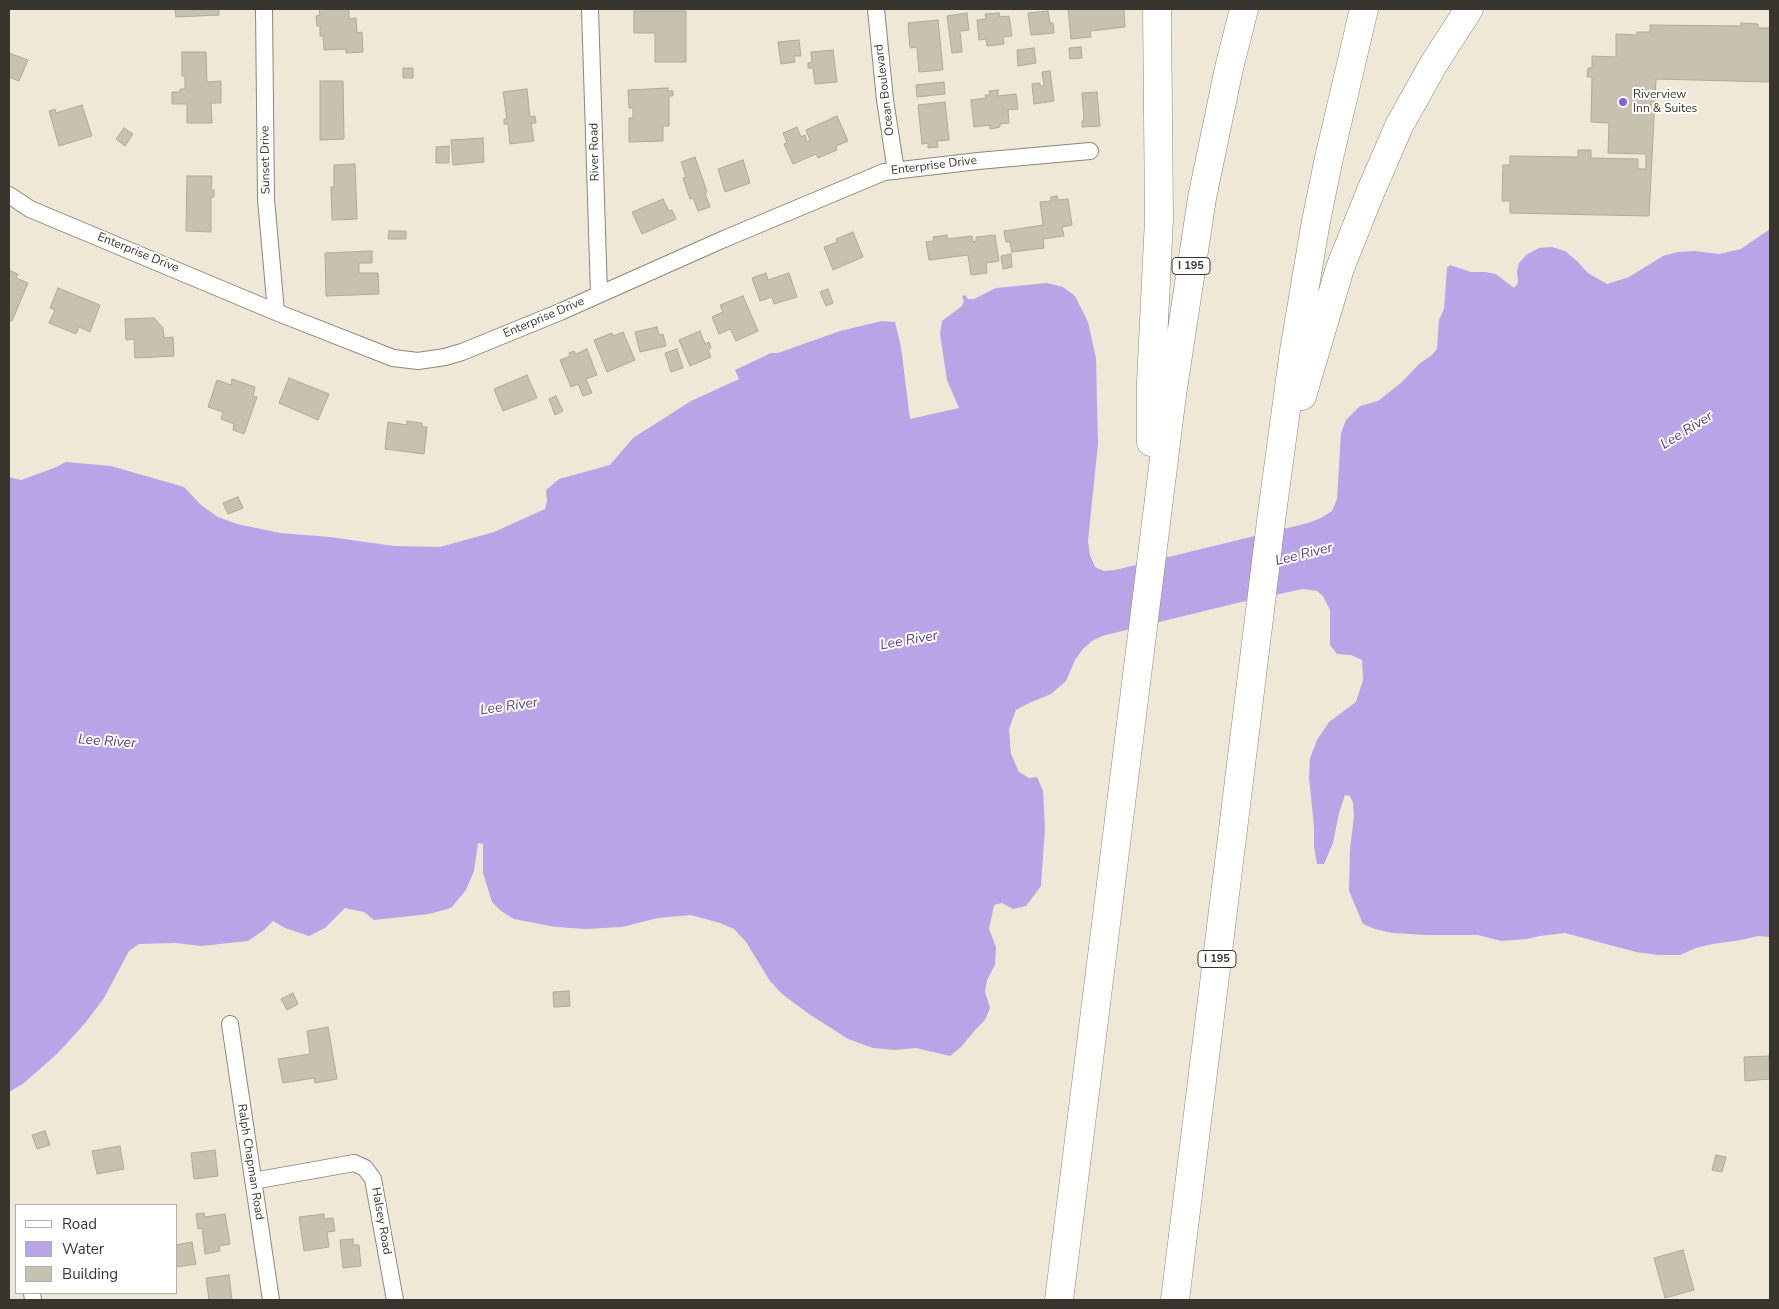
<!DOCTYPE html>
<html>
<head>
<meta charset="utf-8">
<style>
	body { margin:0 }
	#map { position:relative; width:1779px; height:1309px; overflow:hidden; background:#efe8d7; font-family:"Nunito Sans",sans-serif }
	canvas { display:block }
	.frame { position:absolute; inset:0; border:10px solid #38352e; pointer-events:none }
	.legend { position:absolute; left:15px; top:1204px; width:162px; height:90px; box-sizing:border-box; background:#fff; border:1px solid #afaeab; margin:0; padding:6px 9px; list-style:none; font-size:15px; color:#38352e }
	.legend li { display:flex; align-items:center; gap:10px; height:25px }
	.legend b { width:25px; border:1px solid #afaeab }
</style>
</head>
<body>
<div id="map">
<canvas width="1779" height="1309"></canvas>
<div class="frame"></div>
<ul class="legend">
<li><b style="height:6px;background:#fff"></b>Road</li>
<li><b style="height:14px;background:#b8a4e6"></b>Water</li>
<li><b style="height:14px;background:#c7c1b0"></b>Building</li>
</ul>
</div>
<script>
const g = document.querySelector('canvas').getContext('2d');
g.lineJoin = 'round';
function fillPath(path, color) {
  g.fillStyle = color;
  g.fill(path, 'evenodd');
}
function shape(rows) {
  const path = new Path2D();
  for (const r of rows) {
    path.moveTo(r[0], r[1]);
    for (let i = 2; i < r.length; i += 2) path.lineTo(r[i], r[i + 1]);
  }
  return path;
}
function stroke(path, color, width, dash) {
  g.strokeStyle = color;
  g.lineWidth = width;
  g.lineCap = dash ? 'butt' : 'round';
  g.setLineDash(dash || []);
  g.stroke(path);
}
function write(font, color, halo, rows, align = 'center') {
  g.font = font + ' "Nunito Sans",sans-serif';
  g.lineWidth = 4;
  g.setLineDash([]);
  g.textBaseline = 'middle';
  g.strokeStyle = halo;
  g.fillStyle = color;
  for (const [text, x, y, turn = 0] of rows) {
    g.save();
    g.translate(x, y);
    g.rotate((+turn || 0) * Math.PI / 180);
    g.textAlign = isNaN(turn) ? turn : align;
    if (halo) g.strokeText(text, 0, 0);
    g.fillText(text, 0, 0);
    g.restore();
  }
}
fillPath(shape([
	[1770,229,1770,937,1758,936,1741,940,1713,944,1696,948,1680,955,1658,955,1636,952,1565,933,1540,936,1527,939,1501,941,1478,935,1427,935,1392,933,1375,929,1363,924,1349,891,1350,849,1354,816,1353,803,1350,796,1345,795,1339,813,1333,843,1324,864,1317,864,1314,847,1314,827,1309,778,1310,758,1317,740,1329,722,1356,702,1363,680,1362,660,1351,655,1337,654,1330,645,1330,610,1323,596,1317,591,1303,589,1237,603,1102,636,1092,641,1083,649,1075,660,1066,681,1051,694,1029,703,1016,710,1009,729,1011,754,1019,772,1029,778,1037,777,1043,791,1045,828,1041,886,1026,906,1013,909,1002,903,994,905,989,929,996,947,995,965,987,980,985,992,990,1008,985,1020,975,1030,961,1047,950,1056,916,1048,895,1050,873,1048,848,1039,809,1014,782,994,770,981,746,942,734,929,720,923,691,915,658,918,622,927,586,929,556,927,514,919,501,911,492,902,483,873,483,844,478,843,474,871,466,890,451,908,429,914,374,920,364,912,345,908,325,928,309,936,285,928,273,921,264,930,248,941,201,946,176,943,139,944,129,951,104,998,86,1022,58,1053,24,1083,9,1092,9,477,21,480,54,468,66,462,111,466,184,487,201,505,218,517,237,524,280,533,330,537,394,546,440,547,494,532,545,509,547,501,546,490,559,479,610,465,633,438,691,401,739,379,735,370,771,353,778,353,840,331,882,321,895,322,901,347,910,419,959,408,947,380,940,334,942,321,962,306,964,301,962,297,965,295,968,299,974,299,996,288,1047,283,1063,287,1075,296,1088,322,1096,358,1098,444,1088,541,1090,555,1095,567,1104,571,1115,570,1308,523,1321,518,1332,511,1337,499,1341,433,1346,420,1360,406,1378,401,1402,382,1419,364,1432,355,1437,349,1439,320,1444,309,1447,268,1450,265,1471,272,1485,272,1496,274,1514,288,1518,283,1517,271,1519,263,1526,255,1539,248,1552,247,1565,251,1577,261,1588,273,1607,284,1629,277,1663,256,1678,252,1695,251,1719,254,1741,249]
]), '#b8a4e6');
const building = shape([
	[175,9,219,9,219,15,176,17,175,9],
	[319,9,349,9,349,19,356,18,357,33,362,32,363,52,346,53,346,49,324,50,323,36,320,36,320,26,317,26,316,16,320,15,319,9],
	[1068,9,1124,9,1125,27,1090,31,1091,37,1071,39,1068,9],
	[634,11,686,11,686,62,655,62,655,33,634,33,634,11],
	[1048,11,1050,23,1053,23,1054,33,1031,35,1028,13,1048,11],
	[967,13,969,30,960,31,962,52,952,53,947,16,967,13],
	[999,13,1000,17,1009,16,1012,36,1003,37,1004,44,987,46,986,39,979,40,977,20,986,19,985,14,999,13],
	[938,20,943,70,919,72,917,47,910,48,908,23,938,20],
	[1741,23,1758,24,1758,28,1770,28,1770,82,1656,79,1649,216,1510,213,1510,201,1502,201,1503,165,1510,165,1510,156,1578,157,1578,150,1591,150,1591,158,1638,159,1638,169,1646,169,1646,154,1608,153,1609,123,1591,122,1592,77,1587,77,1588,68,1592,68,1592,56,1616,57,1616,34,1637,35,1637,32,1650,32,1650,25,1741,26,1741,23],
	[799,40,801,56,794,56,795,62,781,64,778,42,799,40],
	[1081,47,1082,58,1070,59,1069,48,1081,47],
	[1034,48,1036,63,1018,66,1017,50,1034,48],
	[833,50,837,82,815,84,813,68,808,68,808,63,812,62,811,52,833,50],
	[182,52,206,52,207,82,221,81,221,103,211,103,212,123,187,123,187,104,172,104,172,92,180,92,180,89,185,89,185,76,182,76,182,52],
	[9,53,28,60,19,81,9,77,9,53],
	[403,68,413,68,413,78,403,78,403,68],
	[1050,71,1054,101,1034,104,1032,84,1040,83,1040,86,1044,86,1042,72,1050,71],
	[320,81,343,81,344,139,320,140,320,81],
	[944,82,945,94,917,97,916,85,944,82],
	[668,88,668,91,673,91,673,96,669,96,669,126,663,126,663,141,629,142,629,118,633,118,633,108,629,108,628,90,668,88],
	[527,89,530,117,535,116,536,123,531,123,534,141,510,144,508,124,504,124,504,119,507,119,503,92,527,89],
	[998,90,998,96,1016,94,1018,109,1008,110,1009,123,1000,124,1000,127,990,129,990,125,974,127,971,100,986,98,985,95,990,95,989,91,998,90],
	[1097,92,1100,126,1082,127,1082,121,1084,121,1082,93,1097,92],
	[945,102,949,140,937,141,938,147,928,148,928,143,922,144,918,105,945,102],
	[82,105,92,136,59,146,49,111,55,109,56,113,82,105],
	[837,116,848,141,836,146,837,150,818,158,816,154,793,164,784,144,787,143,783,133,797,127,801,137,805,135,807,142,810,140,806,130,837,116],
	[124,128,133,134,125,146,116,139,124,128],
	[483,138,484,162,453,165,451,140,483,138],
	[449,146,449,163,436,163,436,147,449,146],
	[695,157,707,192,705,193,710,207,698,211,693,198,690,199,683,178,686,177,681,162,695,157],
	[743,160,750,183,725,192,718,169,743,160],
	[355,164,357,219,332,220,331,187,334,187,334,165,355,164],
	[187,176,212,176,211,190,214,190,214,197,211,197,211,232,186,231,187,176],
	[1057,196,1058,200,1068,199,1072,225,1062,227,1064,236,1043,239,1044,248,1012,252,1010,242,1006,242,1004,231,1043,225,1040,202,1051,201,1051,197,1057,196],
	[663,199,669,211,672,210,676,219,642,234,632,212,663,199],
	[389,231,406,231,406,239,388,239,389,231],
	[853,232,863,257,833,270,824,247,837,242,836,239,853,232],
	[947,235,947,239,972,236,973,242,976,241,976,237,995,235,999,261,986,263,987,273,971,275,968,255,929,260,926,242,934,241,933,237,947,235],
	[372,251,372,263,359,263,359,273,378,273,379,294,326,296,325,253,372,251],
	[1011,254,1012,267,1003,269,1001,256,1011,254],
	[9,270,18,274,16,278,28,283,12,321,9,320,9,270],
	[766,273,768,280,789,273,797,297,774,304,772,297,760,301,752,278,766,273],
	[58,288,100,305,90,332,79,327,76,334,49,323,55,310,50,308,58,288],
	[828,289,833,303,826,306,820,292,828,289],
	[743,296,758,331,736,341,730,329,719,334,712,317,723,312,720,305,743,296],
	[154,318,163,328,164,338,173,337,174,356,135,358,134,339,126,340,125,319,154,318],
	[657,327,659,335,663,334,666,346,640,352,635,332,657,327],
	[700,331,705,344,709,342,711,348,708,350,711,357,690,366,679,340,700,331],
	[623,332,635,360,607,372,594,340,612,333,613,336,623,332],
	[587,349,597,375,586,379,592,393,583,396,578,384,571,387,560,360,570,356,569,353,574,351,576,354,587,349],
	[677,349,683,368,671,372,665,353,677,349],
	[527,375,537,398,503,411,494,389,527,375],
	[289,378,329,394,318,420,279,403,289,378],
	[232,379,255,387,253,396,257,397,244,434,233,430,234,424,221,419,223,412,208,407,217,380,231,385,232,379],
	[556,396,563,411,555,415,549,399,556,396],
	[407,421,422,423,422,427,427,427,424,454,385,449,388,422,407,425,407,421],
	[238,497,243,508,228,514,223,503,238,497],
	[569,991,570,1006,554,1007,553,992,569,991],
	[293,993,298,1004,287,1010,281,999,293,993],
	[328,1027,337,1079,315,1083,314,1078,283,1083,278,1059,310,1054,307,1031,328,1027],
	[1769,1056,1770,1079,1745,1081,1744,1057,1769,1056],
	[45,1131,50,1145,37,1149,32,1135,45,1131],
	[120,1146,124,1169,97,1174,92,1151,120,1146],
	[215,1150,218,1176,194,1179,191,1153,215,1150],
	[1716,1155,1726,1157,1722,1172,1712,1170,1716,1155],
	[204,1213,205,1217,225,1214,230,1244,219,1246,220,1251,205,1254,202,1228,198,1229,196,1214,204,1213],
	[324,1214,324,1219,333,1218,335,1231,327,1232,329,1247,304,1251,299,1217,324,1214],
	[353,1239,353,1245,359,1245,361,1266,343,1268,340,1240,353,1239],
	[192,1242,196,1264,176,1267,176,1245,192,1242],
	[1683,1250,1694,1290,1665,1298,1654,1258,1683,1250],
	[229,1275,232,1300,209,1300,206,1278,229,1275]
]);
fillPath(building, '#c7c1b0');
stroke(building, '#afa998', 1);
const street = shape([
	[264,9,266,199,276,312],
	[590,9,599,294],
	[876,9,885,100,896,171],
	[9,195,30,209,276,312,393,358,418,361,445,357,462,352,560,312,724,239,884,172,978,161,1090,151],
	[230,1024,271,1300],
	[253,1181,354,1163,365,1168,373,1179,395,1300],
	[32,1293,33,1300]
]);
const highway = shape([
	[1302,396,1340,268,1370,193,1399,126,1433,65,1469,9],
	[1151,442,1151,382,1159,219,1157,9],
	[1059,1300,1172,395,1202,198,1229,68,1244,9],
	[1175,1300,1272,513,1294,351,1316,221,1329,158,1364,9]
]);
stroke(street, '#8c8676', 18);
stroke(highway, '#8c8676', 29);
stroke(street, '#fff', 16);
stroke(highway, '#fff', 28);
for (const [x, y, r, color] of [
	[1623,102,5,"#8b5ed8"]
]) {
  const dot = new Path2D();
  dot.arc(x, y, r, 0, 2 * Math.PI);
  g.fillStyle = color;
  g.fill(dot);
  stroke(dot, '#fff', 2);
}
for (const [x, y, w] of [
	[1191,266,38],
	[1217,959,38]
]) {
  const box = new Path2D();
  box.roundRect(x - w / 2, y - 8.5, w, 17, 4);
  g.fillStyle = '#fff';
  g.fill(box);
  stroke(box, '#38352e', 1);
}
write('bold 11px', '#38352e', null, [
	["I 195",1191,266],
	["I 195",1217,959]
]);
write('12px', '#38352e', '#fff', [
	["Ocean Boulevard",885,90,-97],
	["River Road",595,152,-91],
	["Sunset Drive",266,160,-91],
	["Enterprise Drive",934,166,-7],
	["Enterprise Drive",138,253,22],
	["Enterprise Drive",544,318,-23],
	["Ralph Chapman Road",250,1162,81],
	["Halsey Road",381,1221,80]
]);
write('12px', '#38352e', '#fff', [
	["Riverview",1633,95],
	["Inn & Suites",1633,109]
], 'left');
write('italic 14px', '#5c408d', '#fff', [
	["Lee River",1687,431,-32],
	["Lee River",1304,555,-14],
	["Lee River",909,641,-10],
	["Lee River",509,707,-8],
	["Lee River",107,742,4]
]);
</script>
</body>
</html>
